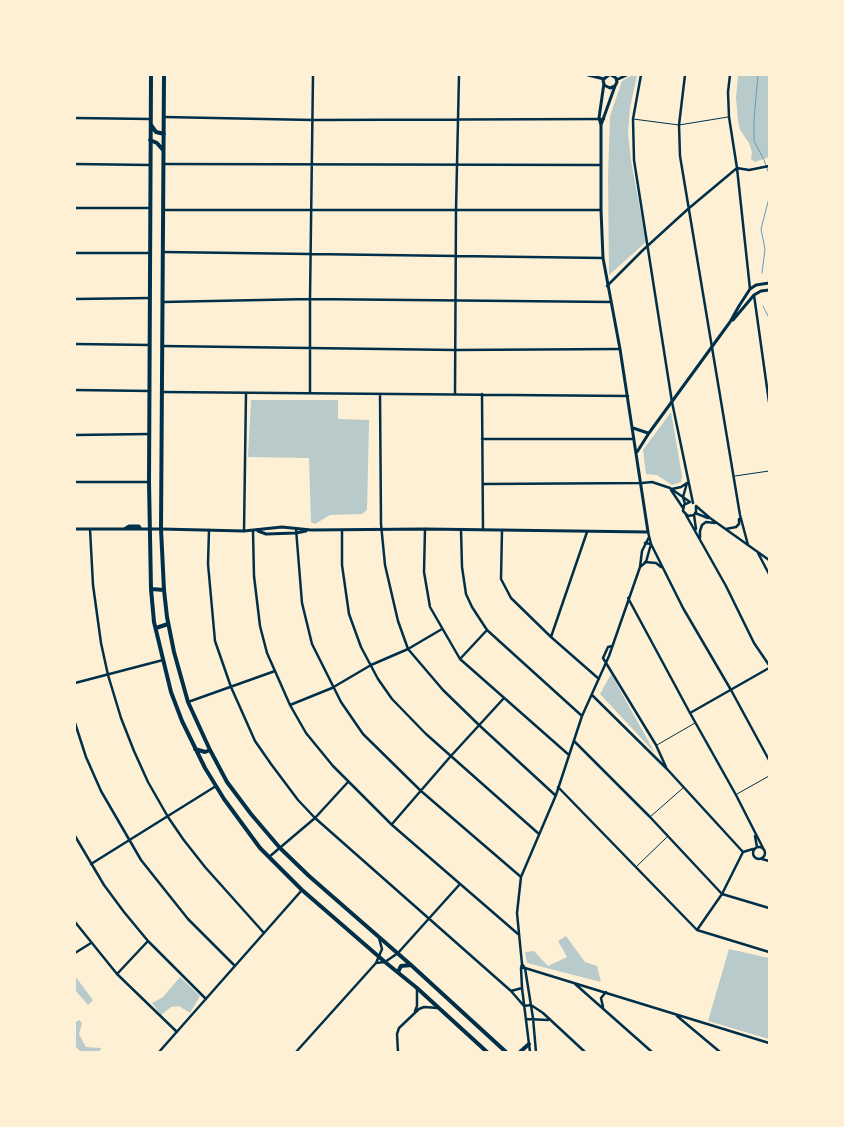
<!DOCTYPE html>
<html>
<head>
<meta charset="utf-8">
<style>
	body { margin:0 }
	#map { position:relative; width:844px; height:1127px; overflow:hidden; background:#fdf0d5; font-family:"DM Sans",sans-serif }
	canvas { display:block }
	.frame { position:absolute; inset:0; border:76px solid #fdf0d5; pointer-events:none }
</style>
</head>
<body>
<div id="map">
<canvas width="844" height="1127"></canvas>
<div class="frame"></div>
</div>
<script>
const g = document.querySelector('canvas').getContext('2d');
g.lineJoin = 'round';
function fillPath(path, color) {
  g.fillStyle = color;
  g.fill(path, 'evenodd');
}
function shape(rows) {
  const path = new Path2D();
  for (const r of rows) {
    if (r.length === 3) {
      path.moveTo(r[0] + r[2], r[1]);
      path.arc(r[0], r[1], r[2], 0, 2 * Math.PI);
      continue;
    }
    path.moveTo(r[0], r[1]);
    for (let i = 2; i < r.length; i += 2) path.lineTo(r[i], r[i + 1]);
  }
  return path;
}
function stroke(path, color, width, dash) {
  g.strokeStyle = color;
  g.lineWidth = width;
  g.lineCap = dash ? 'butt' : 'round';
  g.setLineDash(dash || []);
  g.stroke(path);
}
fillPath(shape([
	[632,75,637,75,630,108,628,133,631,160,646,242,609,275,608,176,610,116,622,81],
	[738,75,769,75,769,157,755,162,751,159,752,152,749,143,740,130,738,121,736,98],
	[251,400,338,400,338,419,369,420,367,510,362,514,330,515,315,524,311,522,309,458,248,457],
	[671,412,682,476,681,482,672,485,657,475,646,474,643,450],
	[611,674,655,753,600,694],
	[566,936,585,962,597,966,601,982,527,963,525,952,534,951,548,966,567,957,558,941],
	[729,949,769,958,769,1039,708,1021],
	[75,976,93,1000,88,1005,75,990],
	[180,977,200,996,190,1013,179,1006,171,1007,161,1015,152,1003,163,997],
	[79,1020,82,1023,79,1034,86,1047,101,1048,99,1052,81,1052,75,1046,75,1023]
]), '#b9caca');
stroke(shape([
	[758,75,754,120,754,141,764,160,769,174],
	[762,273,765,249,761,229,769,198],
	[763,306,769,318]
]), '#669bbc', 1);
stroke(shape([
	[633,119,679,125,728,117],
	[735,476,769,471],
	[657,745,695,723],
	[737,794,769,776],
	[650,817,683,788],
	[636,867,667,837]
]), '#003049', 1);
stroke(shape([
	[641,75,633,119,634,160,672,402,693,503],
	[685,75,679,125,680,156,740,515,748,545],
	[730,75,728,92,729,117,737,168,750,289],
	[616,80,627,75],
	[164,117,313,120,604,119],
	[75,118,150,119],
	[75,164,150,165],
	[163,164,601,165],
	[737,168,749,170,769,166],
	[75,208,150,208],
	[163,210,601,210],
	[163,252,603,258],
	[75,253,150,253],
	[607,286,643,250,688,209,737,168],
	[754,295,769,402],
	[75,299,150,298],
	[163,302,310,299,611,302],
	[75,344,150,345],
	[162,346,455,350,620,349],
	[75,390,150,391],
	[162,392,628,396],
	[310,393,310,299,313,75],
	[380,394,381,524,385,565,398,621,408,649,443,690,480,726,555,795],
	[455,394,456,210,459,75],
	[482,394,483,530],
	[75,435,149,434],
	[482,439,633,439],
	[75,482,149,482],
	[483,484,642,483,652,482,670,488,690,502],
	[672,489,681,487,687,483],
	[671,490,683,508],
	[690,502,684,505,683,511,688,516,694,515],
	[685,504,683,497,687,483],
	[696,506,710,518,769,560],
	[695,513,708,518],
	[686,515,726,586,754,643,769,665],
	[90,529,93,585,101,643,108,675,121,718,134,751,148,782,168,817,183,839,205,867,264,933],
	[296,529,302,603,312,644,341,702,363,734,421,791,521,877],
	[425,529,424,572,430,607,460,659,569,755],
	[461,529,462,567,466,594,472,607,487,630,582,716],
	[696,529,694,515,696,512,696,506],
	[726,529,736,527,739,524,739,519],
	[209,530,208,564,215,641,231,687,255,741,271,764,298,800,315,818,511,991,522,988],
	[342,530,342,565,349,614,361,647,378,679,392,699,426,734,539,834],
	[502,530,501,579,511,598,551,637,599,679],
	[244,531,246,393],
	[253,531,254,576,260,626,267,653,275,671,290,705,306,733,333,766,392,825,518,934],
	[700,538,700,531,702,525,706,522,715,523],
	[645,543,651,544,683,608,731,690,769,760],
	[758,553,769,574],
	[645,562,656,563,661,567],
	[640,567,642,551,649,537],
	[628,598,690,713,736,795,763,848],
	[551,637,587,532],
	[612,646,608,647,603,658,656,745,666,767],
	[460,659,487,630],
	[75,683,163,660],
	[592,695,667,769,743,852],
	[188,702,275,671],
	[290,705,332,688,371,665,408,649,442,629],
	[690,713,769,668],
	[75,723,86,757,101,791,141,860,188,919,235,966],
	[574,741,650,817,722,894,769,908],
	[558,787,697,930,769,952],
	[392,824,450,757,504,698],
	[75,836,104,885,124,912,148,941,206,999],
	[755,836,757,847],
	[759,853,6],
	[743,852,753,849],
	[269,857,315,818,348,782],
	[762,859,769,861],
	[91,864,216,786],
	[75,922,117,974,177,1032],
	[697,930,722,894,743,852],
	[75,953,91,943],
	[376,963,385,962,398,953,460,884],
	[522,964,525,968,533,1018,536,1052],
	[521,968,525,968,769,1043],
	[117,974,148,941],
	[574,983,652,1052],
	[511,991,524,1006,531,1005,543,1013,585,1052],
	[603,1007,601,998,606,992],
	[415,1011,417,1006,417,988],
	[677,1016,720,1052],
	[526,1019,548,1020],
	[159,1052,302,890],
	[296,1052,376,963,382,949,379,938],
	[398,1052,397,1034,399,1028,419,1009,424,1007,438,1008],
	[530,1052,522,988,521,968,522,964,517,913,521,877,556,795,582,716,609,656,640,567,646,562,651,544,648,532]
]), '#003049', 2.5);
stroke(shape([
	[588,75,604,79],
	[609,75,605,78,603,81,604,85,610,88,615,86,617,82,616,78,611,75],
	[601,125,615,86],
	[733,320,754,295,761,291,769,290],
	[633,428,648,433],
	[637,452,649,433,730,322,739,306,750,289,756,285,769,283],
	[75,529,161,529,244,531,282,527,311,530,425,529,648,532,620,349,603,258,601,210,601,125,599,118,604,83],
	[124,529,129,526,139,526,141,529],
	[258,531,266,534,296,533,306,531]
]), '#003049', 3);
stroke(shape([
	[151,75,149,482,151,589,154,622,171,692,182,721,205,768,224,799,260,848,302,890,385,962,417,988,487,1052],
	[164,75,161,529,164,590,167,617,174,652,188,702,210,750,227,782,251,814,280,848,309,876,411,965,506,1052],
	[151,125,156,132,164,134],
	[150,140,157,143,163,150],
	[151,589,164,590],
	[156,628,168,624],
	[195,749,205,752,210,750],
	[398,972,401,966,411,965],
	[520,1052,529,1044]
]), '#003049', 4);
</script>
</body>
</html>
